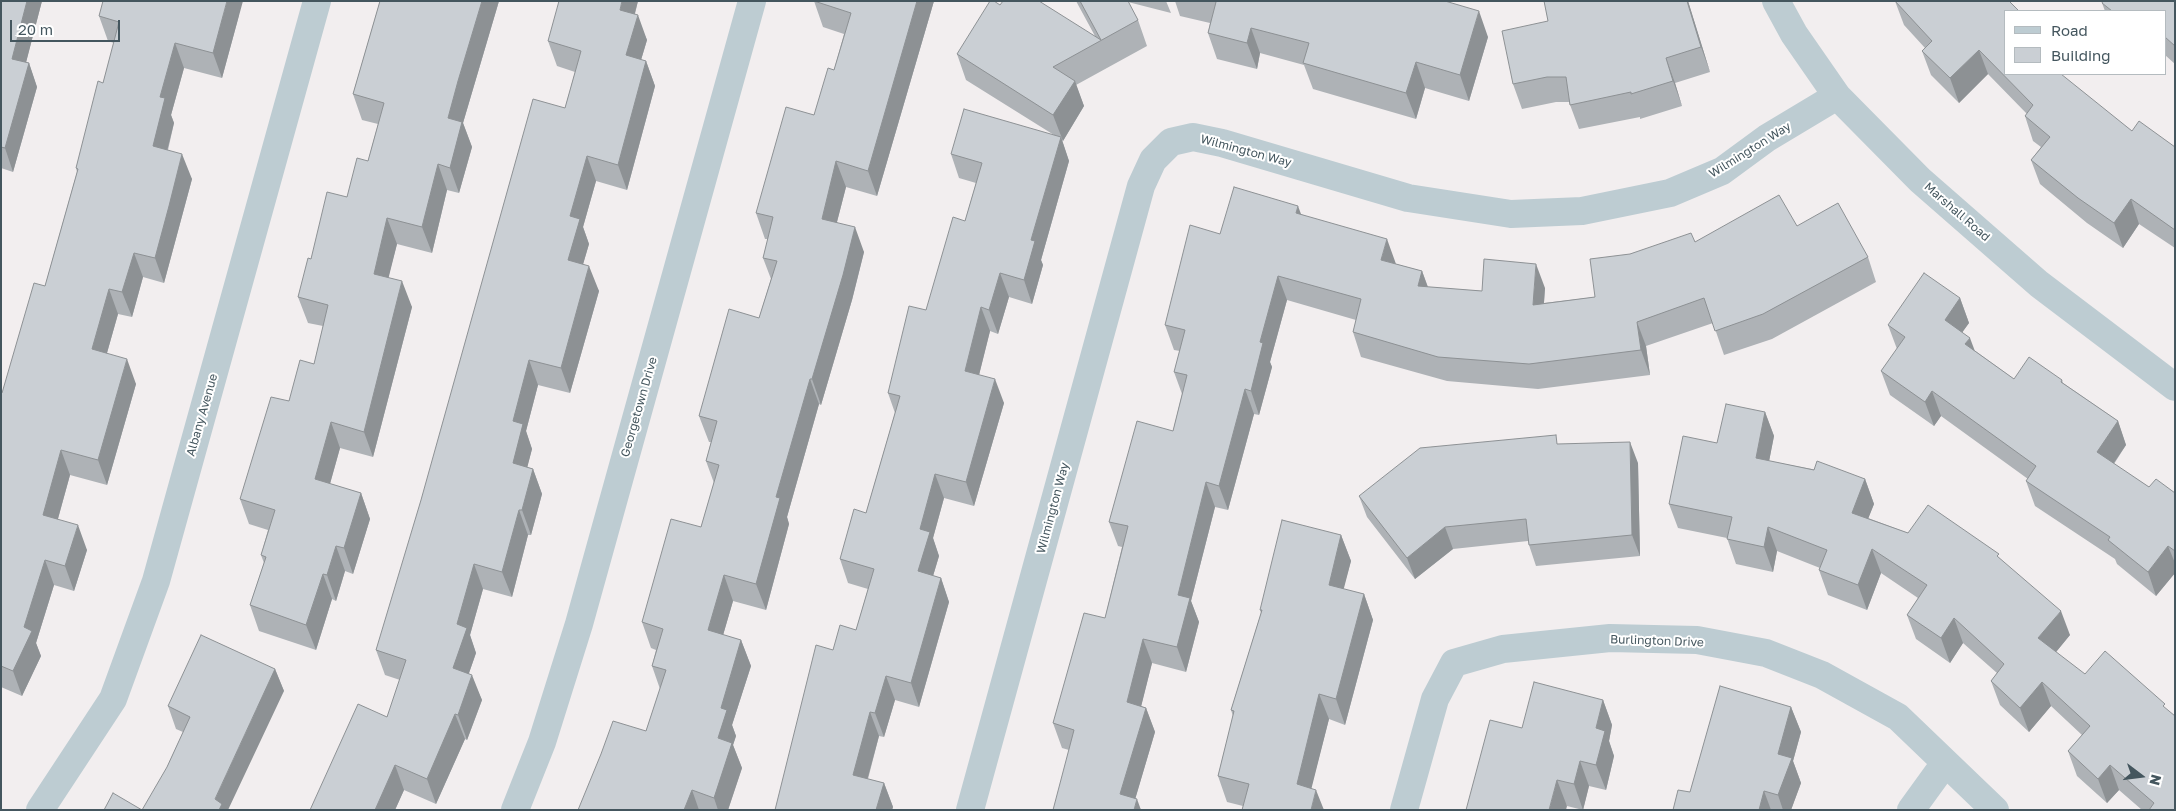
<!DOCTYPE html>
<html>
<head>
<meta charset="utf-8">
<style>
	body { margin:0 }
	#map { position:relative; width:2176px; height:811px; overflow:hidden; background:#f2eeef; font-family:"Golos Text",sans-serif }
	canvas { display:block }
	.frame { position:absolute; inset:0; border:2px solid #44565e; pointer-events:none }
	.legend { position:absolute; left:2004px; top:10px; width:162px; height:65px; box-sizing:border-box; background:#fff; border:1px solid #b4bbbf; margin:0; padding:6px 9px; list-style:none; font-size:15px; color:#44565e }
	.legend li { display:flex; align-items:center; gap:10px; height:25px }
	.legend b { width:25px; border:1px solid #b4bbbf }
	.north { position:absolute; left:2116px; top:751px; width:50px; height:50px; -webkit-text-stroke:4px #fff; paint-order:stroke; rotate:105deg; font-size:14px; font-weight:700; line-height:20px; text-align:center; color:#44565e }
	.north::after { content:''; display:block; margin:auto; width:18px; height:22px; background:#44565e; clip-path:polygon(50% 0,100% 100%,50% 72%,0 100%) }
	.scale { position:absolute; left:10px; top:20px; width:110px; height:22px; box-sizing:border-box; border:2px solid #44565e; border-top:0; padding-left:6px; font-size:15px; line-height:18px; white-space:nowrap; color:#44565e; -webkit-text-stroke:4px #fff; paint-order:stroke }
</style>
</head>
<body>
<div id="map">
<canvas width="2176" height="811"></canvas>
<div class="frame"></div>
<ul class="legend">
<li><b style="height:6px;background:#bdccd2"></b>Road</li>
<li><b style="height:14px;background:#cacfd4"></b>Building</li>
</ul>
<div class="north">N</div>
<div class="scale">20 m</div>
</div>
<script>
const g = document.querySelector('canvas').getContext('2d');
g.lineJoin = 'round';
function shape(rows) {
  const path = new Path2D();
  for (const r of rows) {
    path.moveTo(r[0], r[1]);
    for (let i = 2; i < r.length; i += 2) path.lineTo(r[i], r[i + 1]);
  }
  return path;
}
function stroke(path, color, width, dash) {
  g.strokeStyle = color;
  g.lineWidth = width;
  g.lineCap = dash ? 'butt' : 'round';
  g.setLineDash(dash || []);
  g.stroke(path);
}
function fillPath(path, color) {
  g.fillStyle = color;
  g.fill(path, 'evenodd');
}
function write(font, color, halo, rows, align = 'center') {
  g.font = font + ' "Golos Text",sans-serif';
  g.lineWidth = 4;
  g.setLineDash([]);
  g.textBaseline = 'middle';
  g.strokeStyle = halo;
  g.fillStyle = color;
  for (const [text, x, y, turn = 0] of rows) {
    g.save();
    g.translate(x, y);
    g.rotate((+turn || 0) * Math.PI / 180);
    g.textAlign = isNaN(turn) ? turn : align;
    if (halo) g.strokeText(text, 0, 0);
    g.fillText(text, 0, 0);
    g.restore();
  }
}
stroke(shape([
	[1776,1,1794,34,1837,96,1920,180,2039,284,2175,387],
	[40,810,113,699,156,581,317,1],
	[515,810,542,742,579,624,752,1],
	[970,810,1141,186,1153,160,1171,142,1193,137,1222,143,1408,198,1511,214,1582,211,1670,193,1722,171,1767,138,1837,96],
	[1404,810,1435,699,1454,663,1503,649,1610,638,1697,640,1766,653,1822,675,1898,717,1995,810],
	[1911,810,1945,763]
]), '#bdccd2', 28);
fillPath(shape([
	[1,1,42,1,26,62,29,63,37,87,13,172,1,168],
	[380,1,499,1,463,123,472,147,459,193,447,190,432,253,397,244,388,278,412,307,373,457,340,448,330,484,361,493,370,519,353,574,345,571,336,601,332,599,316,650,259,631,250,605,264,563,261,555,268,530,249,524,240,499,289,401,314,364,323,326,308,323,298,297,311,259,368,161,378,124,362,120,353,94],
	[638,1,635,14,647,40,641,60,646,61,655,86,627,190,596,181,583,227,589,244,583,264,599,291,570,393,538,385,526,431,532,449,527,467,533,469,542,494,531,535,528,535,512,597,483,589,470,635,476,653,469,673,482,700,467,740,465,739,436,804,404,790,395,810,310,810,387,717,400,680,385,675,376,650,565,108,575,72,557,66,548,41],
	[814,1,934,1,877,196,846,187,837,222,864,252,852,300,821,405,819,404,787,517,789,524,766,610,733,601,723,635,741,640,751,666,732,725,736,736,733,745,742,768,728,810,578,810,646,731,660,689,652,666,656,650,651,648,642,622,701,527,714,483,706,461,711,442,709,442,699,416,759,318,771,279,763,258,768,239,765,239,756,213,814,115,834,70,844,34,823,27],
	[1076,1,1166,1,1171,13,1128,2,1138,20,1147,46,1076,85,1084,106,1063,141,1062,140,1069,161,1041,260,1043,265,1032,304,1009,297,998,334,990,331,979,375,1004,403,974,506,944,498,933,538,939,556,933,576,941,578,949,602,919,707,895,700,884,737,879,736,868,779,884,783,893,807,892,810,775,810,833,650,856,630,868,589,848,583,840,559,866,513,895,413,888,393,926,310,965,221,976,183,959,178,951,154,1054,135,966,80,957,54,1000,5,1095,36],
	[1175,1,1445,1,1488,37,1469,101,1425,88,1416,119,1313,89,1304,65,1260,53,1257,69,1217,59,1208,33,1210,23,1180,16],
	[1544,1,1688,1,1710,72,1675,83,1682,106,1640,119,1640,117,1579,129,1569,102,1556,102,1522,109,1513,84,1548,21],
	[1895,1,2009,1,2005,74,2132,131,2175,147,2175,248,2139,224,2123,248,2087,223,2040,184,2031,160,2041,147,2033,141,2025,116,2027,114,1988,74,1959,103,1931,75,1922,51,1925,48,1904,25],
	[2175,1,2175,64,2165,55,2165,11,2105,11,2102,3],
	[239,15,222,78,184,68,171,115,174,123,168,150,192,179,164,283,143,277,132,317,118,314,107,353,136,384,107,485,70,475,58,519,87,550,74,591,54,585,36,643,41,656,22,696,1,687,1,393,2,393,45,286,77,172,76,168,103,83,114,43,108,41,99,16],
	[1301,214,1396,264,1422,271,1428,287,1482,291,1545,288,1544,303,1595,297,1630,254,1695,242,1797,226,1868,257,1876,282,1772,339,1724,355,1713,323,1646,346,1650,375,1538,389,1447,381,1361,357,1353,332,1356,320,1287,300,1270,362,1272,367,1259,415,1254,414,1228,510,1215,507,1191,601,1199,622,1186,672,1152,663,1141,706,1146,708,1155,732,1135,799,1141,810,1069,750,1062,748,1053,723,1105,618,1122,547,1118,546,1109,522,1173,431,1182,394,1174,372,1180,351,1174,350,1165,325,1220,234],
	[1960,298,1969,323,1962,332,1974,350,2014,379,2062,380,2063,383,2118,421,2126,445,2114,464,2149,487,2175,493,2175,573,2156,596,2117,564,2115,559,2035,506,2026,481,2028,479,1941,416,1934,426,1890,395,1881,371,1897,349,1888,325],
	[1765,412,1774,436,1769,461,1865,479,1874,504,1868,518,1908,533,2000,559,2070,635,2056,652,2175,810,2142,810,2119,790,2107,803,2077,776,2068,751,2082,735,2051,706,2029,732,2000,705,1991,681,1997,673,1963,643,1950,663,1916,639,1907,615,1918,598,1881,573,1867,610,1828,595,1819,570,1820,568,1777,551,1773,572,1736,564,1727,538,1678,528,1669,504,1717,443],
	[1559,444,1638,463,1640,556,1536,566,1529,545,1528,541,1453,549,1415,579,1367,517,1359,496],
	[1341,535,1351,561,1343,589,1364,594,1373,620,1345,725,1329,719,1311,788,1243,806,1227,802,1218,776,1233,716,1231,710,1261,613,1260,610],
	[275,669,284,691,167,767,183,732,176,729,168,706],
	[1603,700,1612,725,1609,741,1614,756,1606,790,1589,786,1583,810,1567,806,1522,728],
	[1791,707,1801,732,1793,761,1801,783,1791,810,1673,810,1690,792]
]), '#aeb2b6');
fillPath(shape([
	[27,1,42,1,21,82,12,59],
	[227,1,243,1,222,78,213,53],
	[482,1,499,1,463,123,472,147,459,193,450,168,448,118,458,81],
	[622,1,638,1,629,35,620,10],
	[917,1,934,1,877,196,868,171],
	[1687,1,1688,1,1710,72,1701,47],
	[1479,11,1488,37,1469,101,1460,75],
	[638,15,647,40,635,80,626,55],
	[1251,28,1260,53,1257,69,1247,43],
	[175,43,184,68,171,115,174,123,162,171,153,146,160,97],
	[1979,50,1988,74,1959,103,1950,78],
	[1666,58,1675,83,1682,106,1673,81],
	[646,61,655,86,627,190,618,165],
	[1416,62,1425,88,1416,119,1406,93],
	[29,63,37,87,13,172,5,148],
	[1075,81,1084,106,1063,141,1053,115],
	[1061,137,1069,161,1041,260,1043,265,1032,304,1024,280,1031,240],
	[182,154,192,179,164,283,155,258],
	[587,156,596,181,583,227,589,244,577,285,568,260,570,216],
	[836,161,846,187,831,245,822,219],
	[438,164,447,190,432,253,422,227],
	[2131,199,2139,224,2123,248,2114,223],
	[1298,206,1307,230,1296,213],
	[387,218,397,244,383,300,374,274],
	[855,227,864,252,852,300,821,405,812,379],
	[1387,239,1396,264,1381,260],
	[134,253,143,277,132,317,122,292],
	[1536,264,1545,288,1542,329,1533,305],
	[589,266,599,291,570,393,561,368],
	[1422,271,1431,296,1418,286],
	[1000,273,1009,297,998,334,989,310],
	[1278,276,1287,300,1270,362,1272,367,1259,415,1251,391,1260,342],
	[402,281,412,307,373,457,364,432],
	[109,289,118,314,101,374,92,349],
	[1960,298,1969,323,1954,344,1945,320],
	[981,307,990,331,974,395,965,371],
	[1637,322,1646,346,1650,375,1641,350],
	[1970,338,1979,362,1965,344],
	[127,359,136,384,107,485,98,460],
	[529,360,538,385,526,431,532,449,522,488,513,463,513,421],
	[810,379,819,404,787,517,789,524,766,610,756,584,776,497],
	[995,379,1004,403,974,506,966,482],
	[1245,389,1254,414,1228,510,1219,486],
	[1932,391,1941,416,1934,426,1925,402],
	[1765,412,1774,436,1765,482,1756,458],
	[2118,421,2126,445,2105,476,2097,452],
	[331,422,340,448,324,505,315,479],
	[1630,442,1638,463,1640,556,1632,535],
	[61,450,70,475,52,540,43,515],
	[533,469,542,494,531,535,522,510],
	[935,474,944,498,933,538,939,556,927,596,918,571,920,529],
	[1865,479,1874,504,1861,537,1852,513],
	[1206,482,1215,507,1191,601,1199,622,1186,672,1177,647,1178,595],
	[361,493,370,519,353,574,344,548],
	[519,510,528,535,512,597,502,572],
	[78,525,87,550,74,591,65,566],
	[1445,527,1453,549,1415,579,1407,558],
	[1768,527,1777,551,1773,572,1764,547],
	[1341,535,1351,561,1338,611,1329,585],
	[336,546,345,571,336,601,327,575],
	[2168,546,2175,563,2175,573,2156,596,2148,572],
	[1872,549,1881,573,1867,610,1858,585],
	[45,560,54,585,36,643,41,656,22,696,13,671,24,627],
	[474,564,483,589,470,635,476,653,462,693,453,668,457,624],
	[323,574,332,599,316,650,306,625],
	[724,575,733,601,717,656,708,630],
	[941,578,949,602,919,707,911,683],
	[1364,594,1373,620,1345,725,1336,699],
	[2061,611,2070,635,2047,663,2038,638],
	[1954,618,1963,643,1950,663,1941,638],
	[1143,639,1152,663,1136,727,1127,702],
	[741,640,751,666,732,725,736,736,733,745,742,768,728,810,718,810,714,798,721,708],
	[275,669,284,691,228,810,218,810,215,799],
	[472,675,482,700,467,740,458,715],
	[886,676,895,700,884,737,875,713],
	[2042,682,2051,706,2029,732,2020,708],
	[1319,694,1329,719,1306,810,1297,784],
	[1603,700,1612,725,1609,741,1614,756,1606,790,1596,765,1596,728],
	[1791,707,1801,732,1793,761,1801,783,1791,810,1783,810,1778,795,1778,754],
	[1146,708,1155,732,1132,810,1120,794],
	[870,712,879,736,862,799,853,775],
	[455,714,465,739,436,804,427,779],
	[1580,761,1589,786,1583,810,1574,784],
	[395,765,404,790,395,810,375,810],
	[2110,765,2119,790,2107,803,2098,779],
	[1557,780,1567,806,1566,810,1549,810],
	[884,783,893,807,892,810,876,810],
	[692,790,699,810,684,810],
	[1316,790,1324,810,1311,810],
	[1764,791,1771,810,1759,810],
	[1137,799,1141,810,1134,810]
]), '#8d9194');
const building = shape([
	[1,1,27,1,12,59,29,63,5,148,1,147,1,1],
	[103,1,227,1,213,53,175,43,160,97,165,98,153,146,182,154,169,206,155,258,134,253,122,292,109,289,92,349,127,359,98,460,61,450,43,515,78,525,65,566,45,560,24,627,32,631,13,671,1,666,1,393,2,393,34,283,45,286,78,169,76,168,98,81,103,83,119,22,99,16,103,1],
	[380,1,482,1,458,81,448,118,462,122,450,168,438,164,422,227,387,218,374,274,402,281,364,432,331,422,315,479,361,493,344,548,336,546,327,575,323,574,306,625,250,605,266,557,261,555,275,510,240,499,271,397,289,401,300,360,314,364,328,305,298,297,308,258,311,259,327,192,347,197,357,158,368,161,384,103,353,94,380,1],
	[559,1,622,1,620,10,638,15,626,55,646,61,618,165,587,156,570,216,580,219,568,260,589,266,561,368,529,360,513,421,523,424,513,463,533,469,522,510,519,510,502,572,474,564,457,624,467,628,453,668,472,675,458,715,455,714,427,779,395,765,375,810,310,810,358,704,387,717,406,660,376,650,421,500,533,99,565,108,581,51,548,41,559,1],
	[814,1,917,1,868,171,836,161,822,219,855,227,843,275,812,379,810,379,776,497,780,498,756,584,724,575,708,630,741,640,721,708,727,710,718,738,732,743,714,798,692,790,684,810,578,810,601,754,613,721,646,731,666,670,652,666,663,629,642,622,671,519,701,527,719,465,706,461,717,421,699,416,729,309,759,318,777,261,763,258,773,217,756,213,786,107,814,115,828,68,834,70,851,13,814,1],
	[990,1,994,1,1000,5,1003,1,1039,1,1101,40,1080,1,1128,1,1138,20,1053,67,1075,81,1053,115,957,54,990,1],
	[1214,1,1445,1,1479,11,1460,75,1416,62,1406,93,1303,63,1309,43,1251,28,1247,43,1208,33,1216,2,1214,1],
	[1544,1,1687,1,1701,47,1666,58,1673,81,1631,94,1631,92,1570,105,1566,77,1547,77,1513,84,1502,31,1548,21,1544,1],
	[1895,1,2009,1,2019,11,2005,11,2005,74,2061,74,2132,131,2139,121,2175,147,2175,230,2131,199,2114,223,2078,198,2031,160,2050,137,2025,116,2033,105,1979,50,1950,78,1922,51,1932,41,1895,1],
	[2103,1,2175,1,2175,46,2165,37,2165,11,2112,11,2102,3,2103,1],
	[964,109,1061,137,1031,240,1035,241,1024,280,1000,273,989,310,981,307,965,371,995,379,966,482,935,474,920,529,930,532,918,571,941,578,911,683,886,676,875,713,870,712,853,775,884,783,876,810,775,810,816,645,833,650,840,625,856,630,874,569,840,559,854,509,866,513,900,396,888,393,909,306,926,310,953,217,965,221,982,163,951,154,964,109],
	[1234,187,1298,206,1296,213,1387,239,1381,260,1422,271,1418,286,1482,291,1484,259,1536,264,1533,305,1595,297,1590,259,1630,254,1691,233,1695,242,1779,195,1797,226,1838,203,1868,257,1763,314,1715,331,1704,298,1637,322,1641,350,1529,364,1438,357,1353,332,1361,299,1278,276,1260,342,1263,343,1251,391,1245,389,1219,486,1206,482,1178,595,1190,598,1177,647,1143,639,1127,702,1146,708,1120,794,1137,799,1134,810,1053,810,1074,730,1053,723,1084,613,1105,618,1128,526,1109,522,1137,421,1173,431,1187,375,1174,372,1185,330,1165,325,1190,225,1220,234,1234,187],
	[1924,273,1960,298,1945,320,1970,338,1965,344,2014,379,2029,357,2062,380,2061,382,2118,421,2097,452,2149,487,2156,479,2175,493,2175,551,2168,546,2148,572,2108,540,2110,537,2026,481,2036,466,1932,391,1925,402,1881,371,1905,337,1888,325,1924,273],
	[1726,404,1765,412,1756,458,1814,470,1817,461,1865,479,1852,513,1908,533,1928,505,1999,554,1997,556,2061,611,2038,638,2085,674,2105,651,2165,704,2163,706,2175,716,2175,810,2149,810,2154,803,2110,765,2098,779,2068,751,2090,726,2042,682,2020,708,1991,681,2004,664,1954,618,1941,638,1907,615,1927,585,1872,549,1858,585,1819,570,1827,550,1768,527,1764,547,1727,539,1732,517,1669,504,1683,436,1717,443,1726,404],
	[1556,435,1557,444,1630,442,1632,535,1529,545,1526,519,1445,527,1407,558,1359,496,1420,448,1556,435],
	[1282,520,1341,535,1329,585,1364,594,1336,699,1319,694,1297,784,1316,790,1311,810,1242,810,1249,784,1218,776,1234,711,1231,710,1262,610,1260,610,1282,520],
	[201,635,275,669,215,799,222,804,219,810,142,810,167,767,190,717,168,706,201,635],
	[1534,682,1603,700,1596,728,1605,731,1596,765,1580,761,1574,784,1557,780,1549,810,1466,810,1490,720,1522,728,1534,682],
	[1720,686,1791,707,1778,754,1792,758,1778,795,1764,791,1759,810,1673,810,1678,790,1690,792,1720,686],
	[113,793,142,810,104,810,113,793]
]);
fillPath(building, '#cacfd4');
stroke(building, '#8d9194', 1);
write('12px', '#44565e', '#fff', [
	["Wilmington Way",1750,150,-32],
	["Wilmington Way",1246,151,15],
	["Marshall Road",1957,212,41],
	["Georgetown Drive",639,407,-74],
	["Albany Avenue",202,415,-74],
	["Wilmington Way",1053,508,-75],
	["Burlington Drive",1657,641,2]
]);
</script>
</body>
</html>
